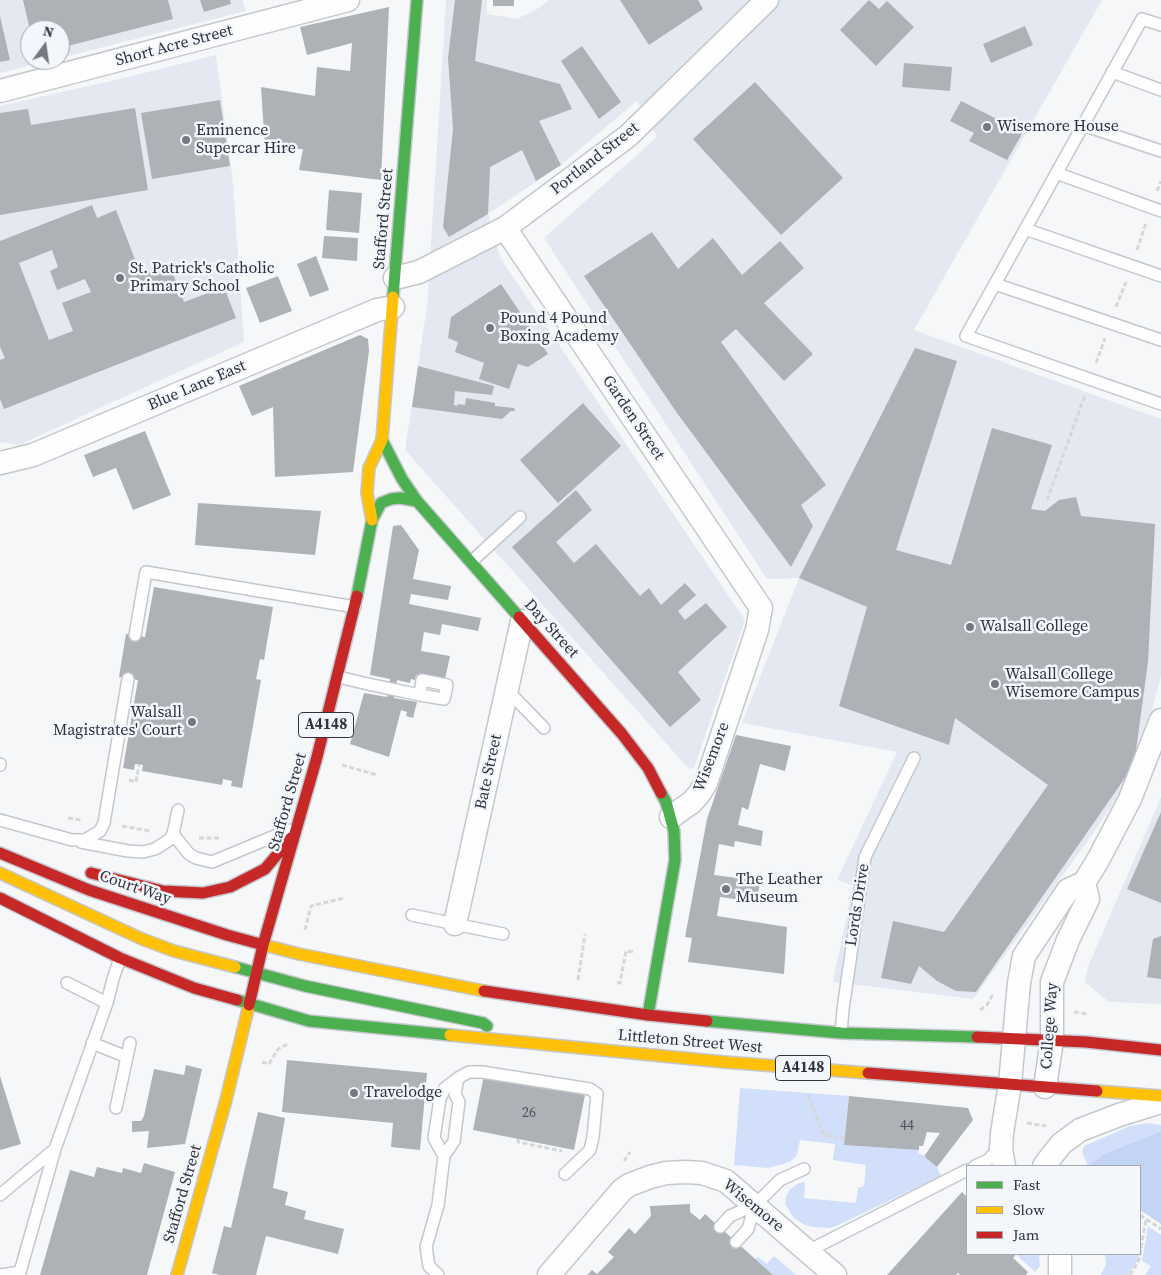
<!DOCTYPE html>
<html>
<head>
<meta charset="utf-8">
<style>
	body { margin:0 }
	#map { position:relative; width:1161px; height:1275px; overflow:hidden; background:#f5f7f9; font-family:"Source Serif 4",serif }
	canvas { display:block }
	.legend { position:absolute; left:966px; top:1165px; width:175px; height:90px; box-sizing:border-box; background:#f3f6fb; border:1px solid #a4a8af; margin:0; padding:6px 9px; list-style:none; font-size:15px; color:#2e333d }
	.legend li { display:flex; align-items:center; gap:10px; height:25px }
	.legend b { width:25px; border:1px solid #a4a8af }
	.north { position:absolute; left:20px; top:20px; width:50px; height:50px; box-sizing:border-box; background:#f3f6fb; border:1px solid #a4a8af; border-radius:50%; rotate:14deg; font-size:14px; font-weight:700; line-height:20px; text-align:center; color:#2e333d }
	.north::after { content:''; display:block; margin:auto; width:18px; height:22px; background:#74787f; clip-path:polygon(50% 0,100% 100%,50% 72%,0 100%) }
</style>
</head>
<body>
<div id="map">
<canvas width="1161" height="1275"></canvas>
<ul class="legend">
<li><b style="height:6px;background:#4caf50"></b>Fast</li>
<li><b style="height:6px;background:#ffc107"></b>Slow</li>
<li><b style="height:6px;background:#c62828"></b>Jam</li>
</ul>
<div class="north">N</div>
</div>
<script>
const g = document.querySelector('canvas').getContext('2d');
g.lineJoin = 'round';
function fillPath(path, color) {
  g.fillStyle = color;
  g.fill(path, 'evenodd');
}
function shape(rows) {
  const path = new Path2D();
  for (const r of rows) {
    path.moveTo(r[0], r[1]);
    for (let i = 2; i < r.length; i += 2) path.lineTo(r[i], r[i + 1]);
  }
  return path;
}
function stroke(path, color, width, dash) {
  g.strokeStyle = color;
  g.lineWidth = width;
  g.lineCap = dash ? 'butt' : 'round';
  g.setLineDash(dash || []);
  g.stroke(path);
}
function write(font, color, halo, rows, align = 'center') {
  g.font = font + ' "Source Serif 4",serif';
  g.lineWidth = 5;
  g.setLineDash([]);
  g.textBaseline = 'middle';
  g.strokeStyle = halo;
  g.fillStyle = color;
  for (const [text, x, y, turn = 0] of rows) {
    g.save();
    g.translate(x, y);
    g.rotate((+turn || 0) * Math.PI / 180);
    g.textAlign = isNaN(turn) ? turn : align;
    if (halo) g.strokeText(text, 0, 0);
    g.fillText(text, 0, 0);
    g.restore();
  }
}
fillPath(shape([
	[0,0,242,0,246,11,60,58,60,30,30,30,30,60,51,60,0,73],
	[446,0,487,0,487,14,517,19,539,8,549,0,1102,0,914,330,1161,419,1161,676,1137,768,1092,835,973,999,833,982,853,885,837,880,897,752,742,723,799,578,767,579,544,238,657,137,637,101,561,165,488,214,501,259,745,620,694,768,689,769,405,450,427,307],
	[216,55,233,182,244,342,19,445,0,442,0,106,124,78],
	[1161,797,1161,1004,1109,1002,1085,982,1088,967]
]), '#e4e9f1');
fillPath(shape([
	[740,1088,849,1096,844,1145,919,1150,918,1154,925,1155,926,1158,937,1167,941,1176,836,1226,831,1228,813,1227,803,1224,793,1217,785,1204,786,1196,790,1189,799,1183,805,1182,804,1198,856,1203,858,1188,864,1186,866,1165,833,1160,835,1144,800,1140,797,1155,791,1161,784,1164,768,1168,734,1165],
	[1148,1123,1161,1125,1161,1131,1104,1154,1088,1166,1082,1152,1084,1146,1130,1126],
	[1148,1226,1161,1235,1161,1275,1145,1275,1151,1266,1142,1261],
	[1016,1254,1039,1254,1040,1266,1035,1272],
	[1105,1254,1139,1254,1138,1260,1128,1275,1101,1275,1106,1264],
	[774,1256,796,1275,773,1275,755,1259,758,1257,767,1264]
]), '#d2dffa');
fillPath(shape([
	[1161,1131,1161,1224,1140,1210,1140,1166,1088,1166,1104,1154]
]), '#c3d4f5');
fillPath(shape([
	[23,0,168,0,173,19,60,48,60,30,30,30],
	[200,0,230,0,231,4,204,12],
	[455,0,482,0,475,61,560,84,572,109,539,121,561,165,536,181,522,150,490,167,488,214,449,237,443,227,453,129,448,58],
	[493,0,514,0,514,6,493,6],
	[620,0,698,0,703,9,649,45],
	[869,0,879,9,887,1,914,27,876,66,840,30],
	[389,7,381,180,299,170,303,149,265,148,261,87,315,96,317,67,350,71,352,43,307,55,300,27],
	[0,16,10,60,0,62],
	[1025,26,1033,45,991,63,983,44],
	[582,46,621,102,599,119,561,61],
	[904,63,952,67,950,91,902,87],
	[755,82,843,178,781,235,693,139],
	[220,100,230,166,152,179,141,113],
	[961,101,1023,132,1007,160,969,141,974,133,950,121],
	[135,108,148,190,0,215,0,113,28,109,31,125],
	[329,190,362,193,359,233,326,230],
	[92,205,97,218,116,210,141,275,169,264,184,302,224,287,236,318,4,409,0,399,0,360,5,358,0,347,0,241],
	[52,250,58,267,50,271,57,290,85,279,91,292,62,303,73,331,49,340,19,263],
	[652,232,678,269,713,238,742,275,780,241,804,268,764,303,813,354,784,381,736,329,721,342,826,485,801,505,813,526,791,567,677,413,584,276],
	[324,236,358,238,357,261,322,258],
	[316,256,329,290,310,297,297,264],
	[278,276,292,311,260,323,246,288],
	[501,284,548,354,528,367,518,364,509,389,479,379,484,363,455,352,458,342,448,338,451,317],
	[360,335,368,339,369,351,353,472,275,477,273,407,252,416,239,386],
	[915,348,957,361,896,550,951,565,992,428,1052,445,1031,509,1045,511,1059,500,1076,497,1081,516,1155,524,1148,662,1134,765,976,992,956,991,937,981,919,966,911,984,881,978,893,921,944,932,1048,785,955,718,949,745,839,706,867,607,799,578],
	[418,366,494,386,492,395,455,391,454,405,457,406,458,404,465,405,466,398,495,403,495,406,514,408,515,411,511,411,502,419,412,407],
	[583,403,621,446,558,503,520,460],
	[145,431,171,495,133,510,116,468,93,477,84,455],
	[576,490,592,510,556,542,574,563,596,544,640,596,649,588,661,605,685,583,696,595,678,611,685,620,706,603,727,627,678,672,701,700,670,727,512,547],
	[198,503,321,511,315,555,195,545],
	[401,525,419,550,413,579,451,586,448,600,411,594,409,604,481,618,478,631,442,624,440,635,424,632,421,651,450,656,445,679,431,676,430,678,416,675,415,680,411,679,410,683,397,680,394,698,417,702,413,718,406,716,407,712,401,710,389,757,350,744,364,693,387,697,390,679,370,675,393,526],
	[154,587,273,607,264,660,260,659,256,679,261,680,242,788,231,786,232,781,223,779,222,785,142,771,143,765,135,764,134,770,123,768,138,680,119,677,126,634,145,637],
	[736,735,791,746,785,771,760,764,748,810,742,807,738,825,763,831,761,846,735,841,734,847,719,844,714,875,760,881,757,902,720,897,717,916,787,927,784,974,688,962,692,938,685,937,707,819],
	[1161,812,1161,903,1127,889],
	[1161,936,1161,979,1147,977,1153,939],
	[287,1060,427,1073,420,1150,391,1147,393,1123,282,1112],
	[186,1065,202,1069,185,1144,147,1148,149,1131,132,1132,132,1121,141,1121,144,1116,154,1069,184,1075],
	[484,1075,585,1095,574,1150,473,1130],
	[0,1076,21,1144,0,1150],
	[849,1096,968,1108,973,1120,937,1167,926,1158,925,1155,940,1133,927,1132,923,1146,919,1146,919,1150,844,1145],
	[258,1112,285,1118,273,1188,288,1192,285,1205,306,1211,304,1219,344,1229,338,1254,266,1236,256,1275,220,1275,212,1273,224,1226,231,1228],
	[144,1163,175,1172,147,1275,40,1275,70,1170,94,1177,97,1167,122,1173,123,1168,141,1173],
	[962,1192,967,1197,967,1254,1016,1254,1013,1258,1028,1272,1026,1275,960,1275,958,1273,956,1275,887,1275],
	[690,1204,690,1212,700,1220,705,1214,773,1275,587,1275,592,1270,597,1274,614,1257,608,1252,629,1228,635,1234,651,1216,650,1206]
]), '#aeb1b6');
const lane = shape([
	[1161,25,1142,19,966,336,1161,404],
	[1112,72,1161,90],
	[1083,125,1161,151],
	[1056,173,1161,211],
	[1025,229,1161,276],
	[995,284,1161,340],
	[471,562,520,517],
	[135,635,146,572,355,607],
	[338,677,368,684,420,695,444,699,447,685,422,680,420,695],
	[507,690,544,728],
	[0,765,0,764],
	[0,820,72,840,85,840,100,831,104,823,128,679],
	[173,834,189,854,196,858,212,862,289,830],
	[81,842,128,851,143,852,155,849,169,840,173,834,178,810],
	[412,915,503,934],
	[67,983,107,1003],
	[841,1033,843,1009,865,857,914,758],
	[92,1043,127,1057],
	[116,1108,130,1043],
	[444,1156,434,1138,440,1099,445,1088,458,1078],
	[975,1166,988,1160,1001,1146],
	[0,1195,55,1149],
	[720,1227,730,1216,755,1205,780,1180,804,1169],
	[736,1242,748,1229,755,1205],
	[816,1247,967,1170],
	[0,1275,20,1272,55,1149,107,1003,113,979,120,958],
	[438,1275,429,1266,426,1247,438,1205,444,1156,454,1141,459,1102,455,1094,458,1078,469,1072,482,1072,590,1089,597,1094,593,1137,590,1150,565,1174]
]);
const street = shape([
	[0,91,348,0],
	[505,228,761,608,757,630,706,783,699,794,692,802,671,817],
	[395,278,419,272,505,228,628,136,767,0],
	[0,463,33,455,377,310,393,307],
	[455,924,522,621],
	[1045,1087,1052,1040,1052,982,1068,940,1088,899,1084,883],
	[1004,1166,1001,1149,1002,1133,1010,1084,1019,983,1024,956,1068,890,1084,883,1098,860,1130,799,1161,720],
	[1044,1166,1061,1144,1080,1130,1119,1115,1161,1102],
	[549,1275,622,1190,629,1185,650,1177,666,1173,685,1172,702,1173,726,1181,835,1275],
	[1060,1275,1060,1254]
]);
const fast = shape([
	[393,297,417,0],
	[382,440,402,479,417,501],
	[357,596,372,520,381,503,391,499,400,498,417,501,519,617],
	[235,967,305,986,483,1023,487,1026],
	[237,1000,309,1021,450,1035],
	[648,1015,675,860,674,831,666,802,661,793],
	[707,1021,841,1033,977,1037]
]);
const slow = shape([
	[372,520,367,493,369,468,382,440,393,297],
	[0,873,142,939,174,951,235,967],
	[260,944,299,954,484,991],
	[450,1035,724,1062,868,1073],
	[1097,1091,1161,1096],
	[177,1275,226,1100,249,1005]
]);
const jam = shape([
	[519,617,622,734,648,768,661,793],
	[0,853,89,890,227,935,260,944],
	[91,873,163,891,203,893,230,887,265,869,291,838],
	[0,898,120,958,194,988,237,1000],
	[484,991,648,1015,707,1021],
	[249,1005,263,945,317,757,357,596],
	[977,1037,1086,1042,1161,1050],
	[868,1073,1097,1091]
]);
stroke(lane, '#c4c7cd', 14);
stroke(street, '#c4c7cd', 25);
stroke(fast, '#c4c7cd', 14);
stroke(slow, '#c4c7cd', 14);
stroke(jam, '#c4c7cd', 14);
stroke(shape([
	[1157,191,1161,181],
	[1137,250,1146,223],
	[1116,307,1126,282],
	[1096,363,1105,338],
	[1047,500,1085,395],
	[342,765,377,775],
	[129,780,136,782,139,765],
	[68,818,81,820],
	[122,826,150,831],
	[199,838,220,838],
	[305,930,311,906,344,898],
	[578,980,585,934],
	[617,983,620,983,626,951,634,952],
	[980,1010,987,1005,993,994],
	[1074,1012,1087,1014],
	[262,1062,269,1064,278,1049,288,1044],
	[808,1095,824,1135,845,1138],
	[1027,1123,1046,1126],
	[518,1139,518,1142,562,1151],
	[624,1161,630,1152],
	[1140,1215,1161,1229],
	[1130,1275,1139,1260,1146,1219]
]), '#d6d7d8', 3, [5, 2.5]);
stroke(lane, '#fefefe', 11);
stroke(street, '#fefefe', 22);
stroke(fast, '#4caf50', 11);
stroke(slow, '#ffc107', 11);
stroke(jam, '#c62828', 11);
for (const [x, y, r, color] of [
	[987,127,5,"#74787f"],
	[186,140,5,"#74787f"],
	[120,278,5,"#74787f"],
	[490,328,5,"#74787f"],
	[970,627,5,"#74787f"],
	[995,684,5,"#74787f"],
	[192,722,5,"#74787f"],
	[726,889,5,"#74787f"],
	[354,1093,5,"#74787f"]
]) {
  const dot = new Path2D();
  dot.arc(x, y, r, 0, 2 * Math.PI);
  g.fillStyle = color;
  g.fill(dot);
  stroke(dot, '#f3f6fb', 2);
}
write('14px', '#4e525b', null, [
	["26",529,1113],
	["44",907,1126]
]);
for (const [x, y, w] of [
	[326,725,55],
	[803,1068,55]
]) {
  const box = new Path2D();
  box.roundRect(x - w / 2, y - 12.5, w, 25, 4);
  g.fillStyle = '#f3f6fb';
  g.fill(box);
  stroke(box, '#2e333d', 1);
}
write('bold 15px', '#2e333d', null, [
	["A4148",326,725],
	["A4148",803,1068]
]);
write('16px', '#2e333d', '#f3f6fb', [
	["Short Acre Street",174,46,-15],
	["Portland Street",595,159,-38],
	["Stafford Street",384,219,-85],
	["Blue Lane East",197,386,-23],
	["Garden Street",633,418,56],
	["Day Street",551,629,48],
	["Wisemore",712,757,-69],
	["Bate Street",489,772,-78],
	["Stafford Street",288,802,-74],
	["Court Way",135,888,19],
	["Lords Drive",858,905,-81],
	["College Way",1050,1026,-86],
	["Littleton Street West",690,1042,5],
	["Stafford Street",183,1194,-74],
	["Wisemore",753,1206,39]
]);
write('16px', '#2e333d', '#f3f6fb', [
	["Wisemore House",997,127],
	["Eminence",196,131],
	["Supercar Hire",196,149],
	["St. Patrick's Catholic",130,269],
	["Primary School",130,287],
	["Pound 4 Pound",500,319],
	["Boxing Academy",500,337],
	["Walsall College",980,627],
	["Walsall College",1005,675],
	["Wisemore Campus",1005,693],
	["Walsall",182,713,"right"],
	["Magistrates' Court",182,731,"right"],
	["The Leather",736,880],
	["Museum",736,898],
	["Travelodge",364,1093]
], 'left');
</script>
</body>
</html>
